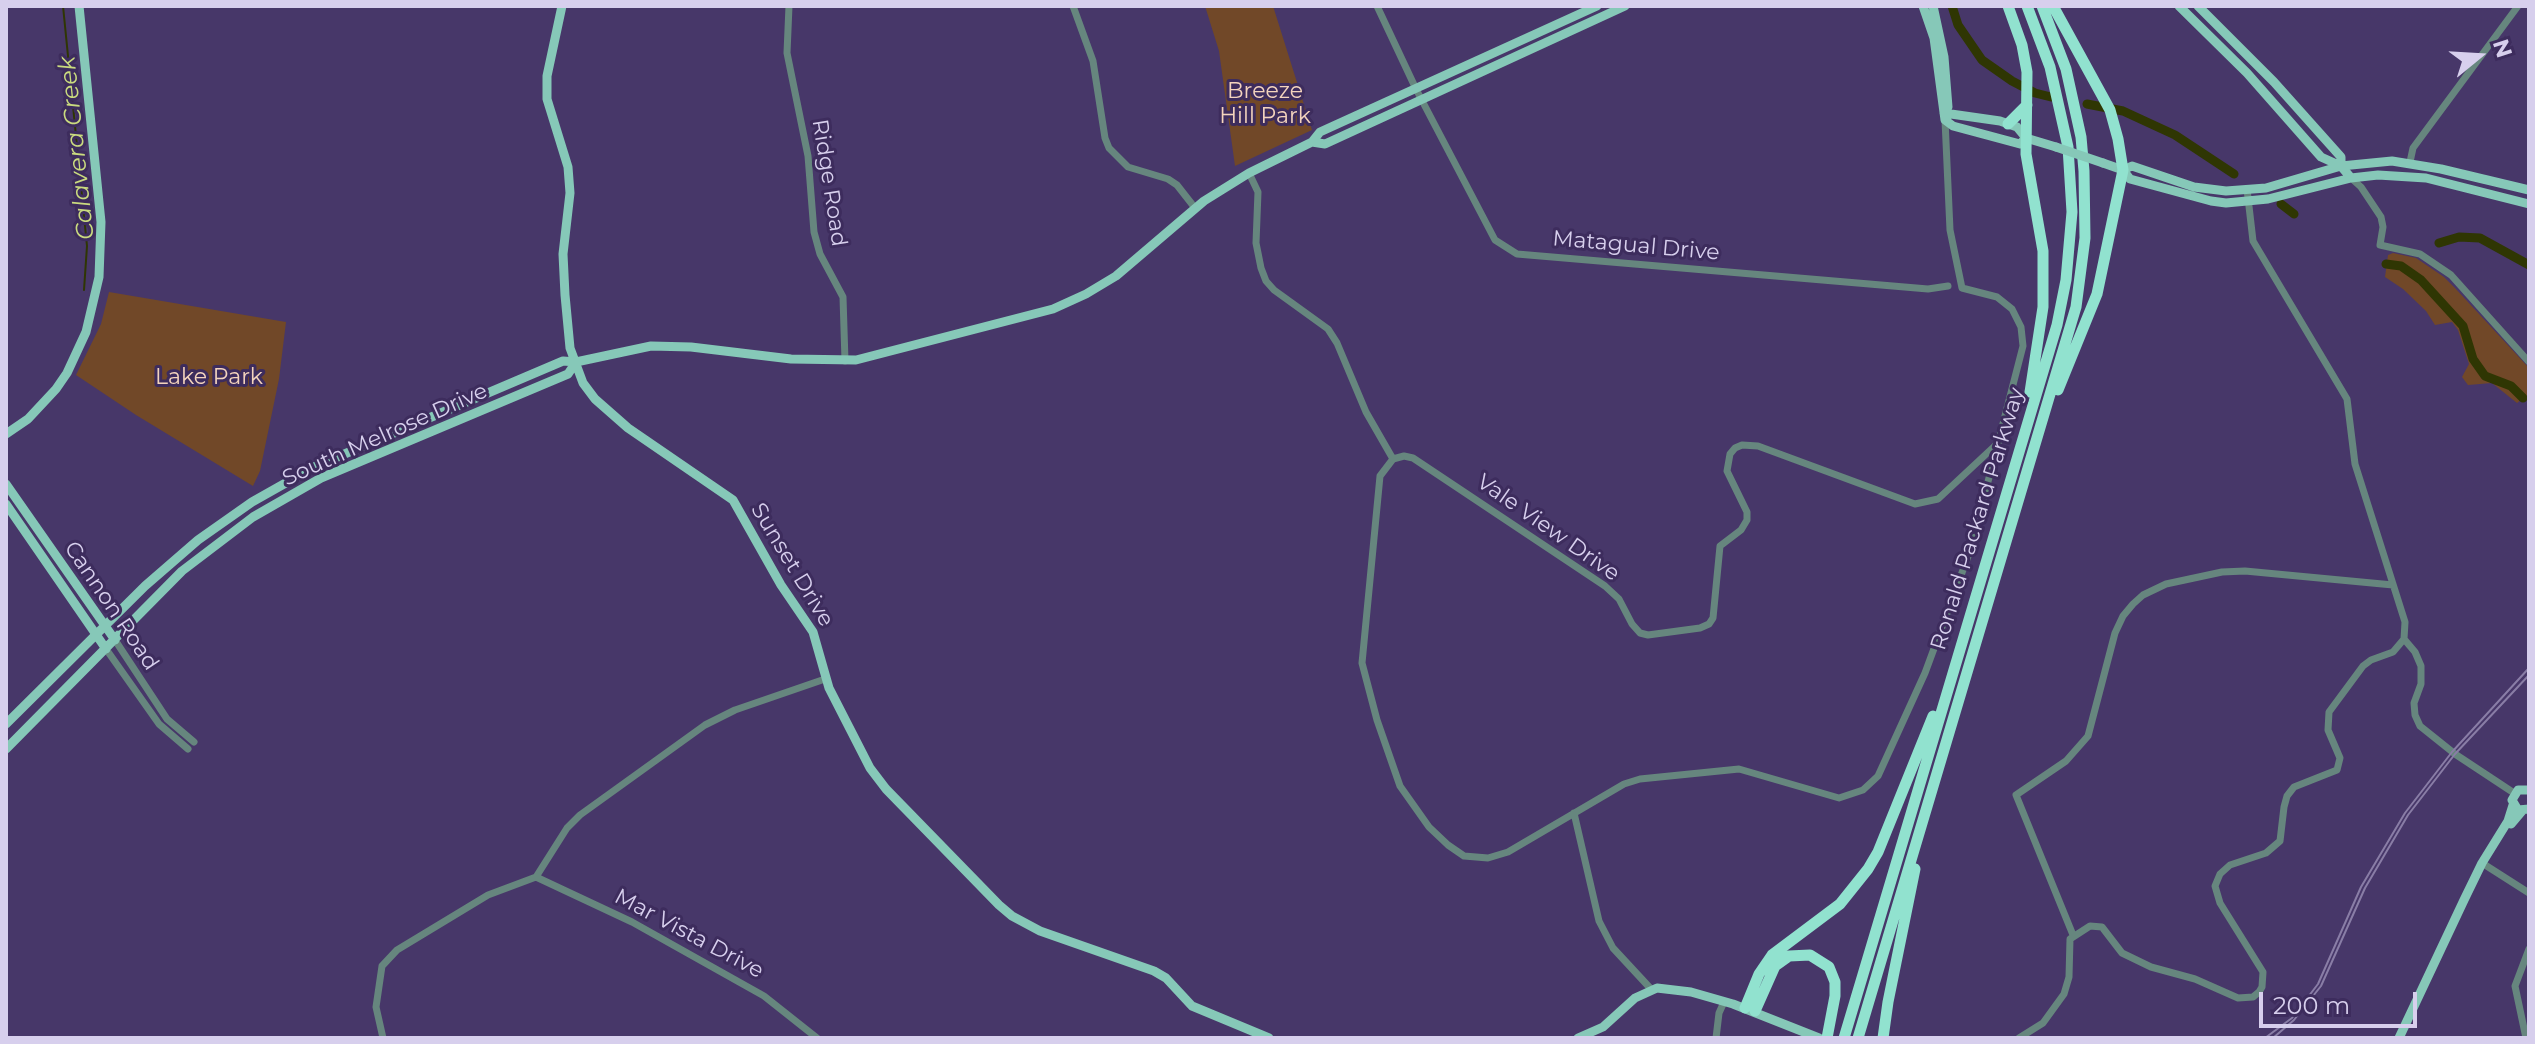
<!DOCTYPE html>
<html>
<head>
<meta charset="utf-8">
<style>
	body { margin:0 }
	#map { position:relative; width:2535px; height:1044px; overflow:hidden; background:#473769; font-family:Montserrat,sans-serif }
	canvas { display:block }
	.frame { position:absolute; inset:0; border:8px solid #d7cfed; pointer-events:none }
	.north { position:absolute; left:2439px; top:16px; width:80px; height:80px; -webkit-text-stroke:6px #3d2c5d; paint-order:stroke; rotate:72deg; font-size:22px; font-weight:700; line-height:32px; text-align:center; color:#d7cfed }
	.north::after { content:''; display:block; margin:auto; width:28px; height:36px; background:#d7cfed; clip-path:polygon(50% 0,100% 100%,50% 72%,0 100%) }
	.scale { position:absolute; left:2259px; top:992px; width:158px; height:36px; box-sizing:border-box; border:4px solid #d7cfed; border-top:0; padding-left:10px; font-size:24px; line-height:28px; white-space:nowrap; color:#d7cfed; -webkit-text-stroke:6px #3d2c5d; paint-order:stroke }
</style>
</head>
<body>
<div id="map">
<canvas width="2535" height="1044"></canvas>
<div class="frame"></div>
<div class="north">N</div>
<div class="scale">200 m</div>
</div>
<script>
const g = document.querySelector('canvas').getContext('2d');
g.lineJoin = 'round';
function fillPath(path, color) {
  g.fillStyle = color;
  g.fill(path, 'evenodd');
}
function shape(rows) {
  const path = new Path2D();
  for (const r of rows) {
    path.moveTo(r[0], r[1]);
    for (let i = 2; i < r.length; i += 2) path.lineTo(r[i], r[i + 1]);
  }
  return path;
}
function stroke(path, color, width, dash) {
  g.strokeStyle = color;
  g.lineWidth = width;
  g.lineCap = dash ? 'butt' : 'round';
  g.setLineDash(dash || []);
  g.stroke(path);
}
function write(font, color, halo, rows, align = 'center') {
  g.font = font + ' Montserrat,sans-serif';
  g.lineWidth = 6;
  g.setLineDash([]);
  g.textBaseline = 'middle';
  g.strokeStyle = halo;
  g.fillStyle = color;
  for (const [text, x, y, turn = 0] of rows) {
    g.save();
    g.translate(x, y);
    g.rotate((+turn || 0) * Math.PI / 180);
    g.textAlign = isNaN(turn) ? turn : align;
    if (halo) g.strokeText(text, 0, 0);
    g.fillText(text, 0, 0);
    g.restore();
  }
}
fillPath(shape([
	[1205,6,1273,6,1312,130,1235,166,1219,51],
	[2393,253,2416,258,2444,277,2455,288,2529,368,2529,394,2517,403,2492,383,2468,385,2462,377,2469,364,2458,330,2452,322,2435,325,2426,311,2403,289,2385,277,2388,255],
	[109,292,286,322,279,379,260,471,253,486,136,415,76,375,101,324]
]), '#714828');
stroke(shape([
	[63,6,87,246,84,290]
]), '#2f3603', 2);
stroke(shape([
	[1952,6,1958,25,1982,60,2012,81,2035,93,2051,97],
	[2087,104,2123,111,2175,135,2234,174],
	[2281,204,2294,214],
	[2439,243,2459,237,2480,238,2529,265],
	[2386,264,2401,266,2421,280,2463,326,2473,359,2485,376,2511,386,2523,398]
]), '#2f3603', 9);
stroke(shape([
	[789,6,787,53,808,156,814,232,820,254,843,297,845,361],
	[1073,6,1093,61,1105,138,1109,148,1128,167,1168,179,1177,185,1195,208],
	[1377,6,1416,89,1495,240,1517,254,1928,289,1948,286],
	[1945,120,1950,230,1962,288,1997,297,2012,309,2021,327,2023,346,1998,443,1970,551,1925,673,1878,776,1863,790,1839,798,1739,769,1640,779,1624,784,1508,852,1488,858,1464,856,1448,845,1429,827,1400,786,1377,720,1362,663,1380,476,1393,459,1404,456,1413,458,1605,586,1619,599,1632,624,1640,633,1648,635,1700,628,1709,624,1713,618,1720,546,1741,530,1747,520,1747,512,1727,471,1730,454,1735,448,1742,445,1758,446,1915,504,1938,499,1998,443],
	[2410,162,2413,148,2518,6],
	[1249,173,1258,192,1256,243,1261,268,1266,281,1274,290,1328,329,1337,343,1366,412,1393,459],
	[2351,178,2361,187,2381,217,2383,227,2380,245,2420,254,2451,275,2529,362],
	[2404,639,2415,652,2421,666,2421,684,2414,703,2415,715,2420,726,2455,754,2514,793],
	[115,640,167,719,194,742],
	[106,649,159,724,188,749],
	[1574,813,1599,921,1613,948,1651,989],
	[2482,863,2529,893],
	[536,877,632,922,764,996,817,1038],
	[2073,935,2016,795,2066,761,2088,736,2115,633,2123,616,2133,604,2143,595,2166,584,2222,572,2245,571,2393,585],
	[383,1038,376,1007,382,966,397,950,488,895,536,877,567,828,580,815,705,725,735,710,825,679],
	[1716,1038,1719,1013,1724,1002],
	[2019,1038,2043,1023,2064,994,2069,977,2070,939,2090,926,2102,927,2122,953,2151,967,2195,979,2238,998,2253,997,2259,992,2262,987,2263,972,2220,903,2215,886,2220,874,2230,865,2266,853,2280,841,2284,807,2287,796,2294,787,2337,770,2340,758,2328,730,2329,712,2363,666,2371,660,2393,652,2404,639,2405,622,2355,464,2347,399,2253,241,2247,189],
	[2526,1038,2515,986,2529,949]
]), '#66867e', 7);
stroke(shape([
	[562,6,547,76,547,99,568,167,570,193,563,254,565,295,570,348,583,383,595,399,628,428,733,500,781,585,813,632,829,688,870,768,886,789,999,905,1012,916,1040,931,1154,971,1166,978,1192,1006,1269,1038],
	[1923,6,1934,38,1945,120,1953,126,2020,144,2026,138],
	[1933,6,1944,57,1948,107,1944,113],
	[2179,6,2247,73,2321,157,2341,166,2351,178],
	[2198,6,2274,82,2341,157,2341,166],
	[1944,113,2000,121,2017,127,2026,138,2056,147],
	[1312,142,1325,144,1625,6],
	[2103,163,2123,170,2130,179,2211,201,2226,203,2268,199,2351,178,2378,175,2426,178,2529,204],
	[2123,170,2132,166,2194,187,2226,191,2266,188,2341,166,2392,161,2441,169,2529,190],
	[6,434,28,419,56,389,67,373,86,332,99,277,101,222,79,6],
	[6,484,115,640],
	[6,504,106,649],
	[6,724,145,586,198,540,252,502,314,467,563,361,576,362,651,346,691,347,791,359,856,360,1053,309,1086,294,1116,276,1204,201,1249,173,1312,142,1320,132,1597,6],
	[6,749,182,571,253,517,321,478,568,374,576,362],
	[2529,790,2518,790,2512,800,2518,810,2529,809],
	[2511,824,2522,811],
	[1578,1038,1603,1027,1635,998,1657,988,1691,992,1733,1004,1819,1038],
	[2399,1038,2464,900,2482,863,2508,821,2513,805]
]), '#86c8b8', 9);
stroke(shape([
	[2008,6,2022,45,2027,72,2026,154,2043,251,2043,307,2030,392],
	[2053,6,2110,110,2118,139,2123,170,2097,294,2058,390],
	[2008,124,2027,105],
	[1745,1008,1759,974,1772,955,1840,904,1868,869,1878,852,1933,716],
	[1755,1011,1775,966,1789,956,1810,955,1829,967,1835,982,1835,996,1827,1038],
	[1844,1038,2057,325,2066,280,2072,212,2068,147,2050,67,2027,6],
	[1858,1038,2076,307,2085,238,2084,171,2081,137,2066,69,2042,6],
	[1883,1038,1888,1002,1915,869]
]), '#91e2cf', 11);
stroke(shape([
	[2265,1038,2292,1018,2318,984,2361,887,2405,813,2452,752,2529,668]
]), '#897da6', 2);
stroke(shape([
	[2273,1038,2294,1020,2321,986,2365,888,2408,815,2455,754,2529,675]
]), '#897da6', 2);
stroke(shape([
	[2056,147,2103,163]
]), '#86c8b8', 9);
write('22px', '#f4d4bd', '#3d2c5d', [
	["Breeze",1265,92],
	["Hill Park",1265,117],
	["Lake Park",209,378]
]);
write('22px', '#d7cfed', '#3d2c5d', [
	["Ridge Road",829,183,81],
	["Matagual Drive",1636,246,5],
	["South Melrose Drive",385,435,-24],
	["Ronald Packard Parkway",1978,519,-73],
	["Vale View Drive",1548,528,35],
	["Sunset Drive",792,565,59],
	["Cannon Road",111,606,56],
	["Mar Vista Drive",689,934,28]
]);
write('italic 24px', '#cadb7f', '#3d2c5d', [
	["Calavera Creek",77,148,-96]
]);
</script>
</body>
</html>
